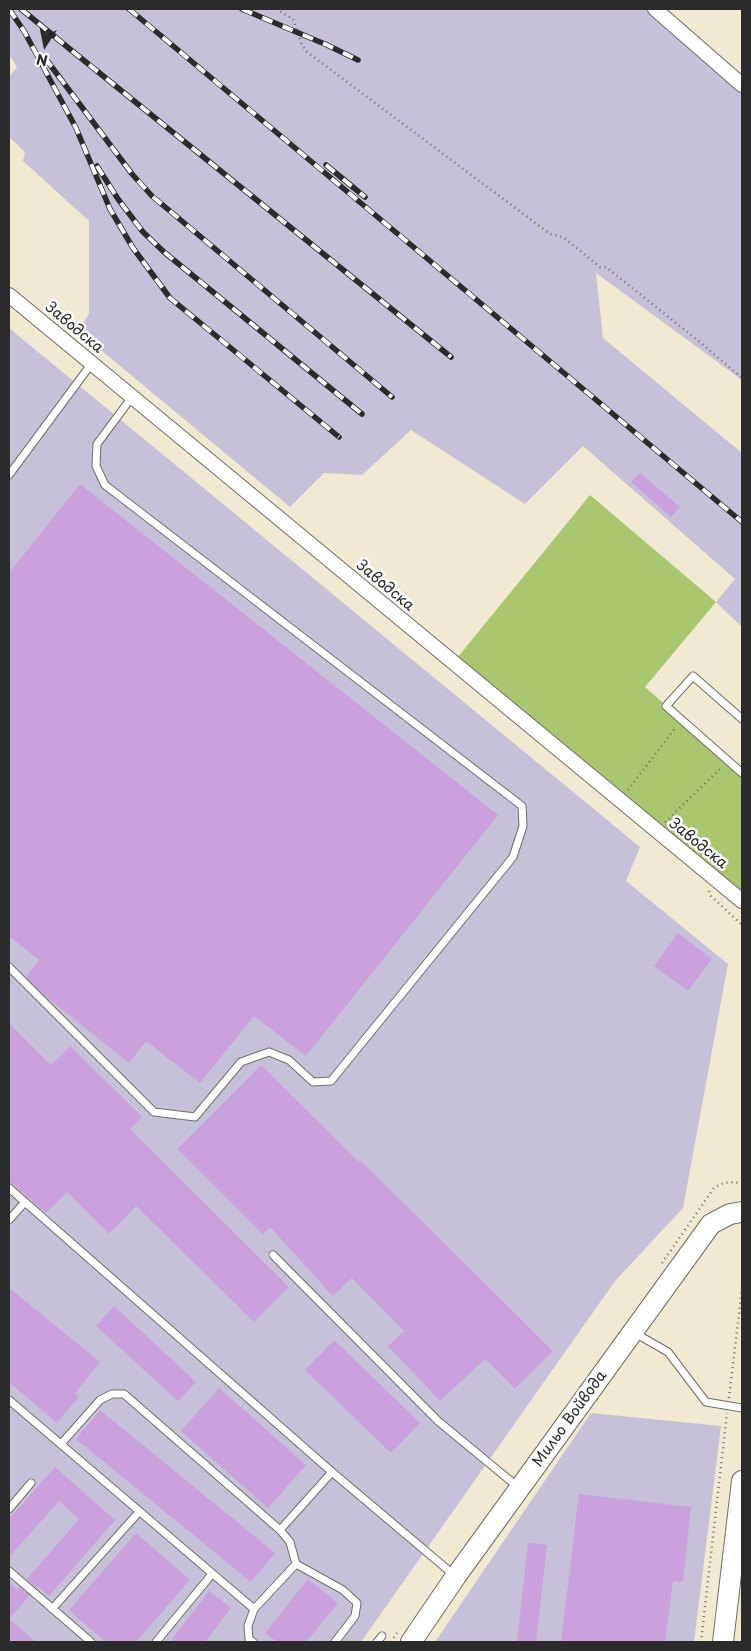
<!DOCTYPE html>
<html>
<head>
<meta charset="utf-8">
<style>
	body { margin:0 }
	#map { position:relative; width:751px; height:1651px; overflow:hidden; background:#f1e9d1; font-family:"Playpen Sans",sans-serif }
	canvas { display:block }
	.frame { position:absolute; inset:0; border:10px solid #2b2b2b; pointer-events:none }
	.north { position:absolute; left:20px; top:20px; width:50px; height:50px; -webkit-text-stroke:4px #fff; paint-order:stroke; rotate:191deg; font-size:14px; font-weight:700; line-height:20px; text-align:center; color:#2b2b2b }
	.north::after { content:''; display:block; margin:auto; width:18px; height:22px; background:#2b2b2b; clip-path:polygon(50% 0,100% 100%,50% 72%,0 100%) }
</style>
</head>
<body>
<div id="map">
<canvas width="751" height="1651"></canvas>
<div class="frame"></div>
<div class="north">N</div>
</div>
<script>
const g = document.querySelector('canvas').getContext('2d');
g.lineJoin = 'round';
function fillPath(path, color) {
  g.fillStyle = color;
  g.fill(path, 'evenodd');
}
function shape(rows) {
  const path = new Path2D();
  for (const r of rows) {
    path.moveTo(r[0], r[1]);
    for (let i = 2; i < r.length; i += 2) path.lineTo(r[i], r[i + 1]);
  }
  return path;
}
function stroke(path, color, width, dash) {
  g.strokeStyle = color;
  g.lineWidth = width;
  g.lineCap = dash ? 'butt' : 'round';
  g.setLineDash(dash || []);
  g.stroke(path);
}
function write(font, color, halo, rows, align = 'center') {
  g.font = font + ' "Playpen Sans",sans-serif';
  g.lineWidth = 5;
  g.setLineDash([]);
  g.textBaseline = 'middle';
  g.strokeStyle = halo;
  g.fillStyle = color;
  for (const [text, x, y, turn = 0] of rows) {
    g.save();
    g.translate(x, y);
    g.rotate((+turn || 0) * Math.PI / 180);
    g.textAlign = isNaN(turn) ? turn : align;
    if (halo) g.strokeText(text, 0, 0);
    g.fillText(text, 0, 0);
    g.restore();
  }
}
fillPath(shape([
	[9,9,664,9,742,88,742,380,596,273,603,338,742,453,742,627,716,602,735,579,583,446,525,504,411,430,362,475,324,473,290,507,78,331,89,314,89,221,23,161,25,152,9,137,9,77,17,67,9,54],
	[9,328,640,847,626,881,728,964,683,1208,615,1281,361,1642,9,1642],
	[591,1413,721,1426,694,1642,435,1642]
]), '#c7c0d9');
fillPath(shape([
	[590,495,716,602,645,687,742,773,742,901,453,663]
]), '#a8c76e');
fillPath(shape([
	[640,473,680,507,671,517,631,482],
	[80,484,498,815,306,1056,254,1016,200,1083,146,1041,129,1063,49,999,26,977,39,960,9,936,9,573],
	[678,933,712,959,688,991,654,966],
	[9,1023,51,1065,70,1046,142,1117,130,1129,289,1287,254,1322,136,1206,109,1234,67,1192,46,1213,13,1184,9,1183],
	[261,1065,359,1162,360,1160,553,1351,515,1389,485,1359,440,1401,388,1346,404,1331,352,1278,333,1296,270,1227,263,1235,177,1149],
	[9,1288,100,1362,75,1393,79,1397,57,1423,9,1382],
	[114,1306,196,1382,178,1401,96,1326],
	[334,1340,420,1423,391,1453,305,1370],
	[219,1388,306,1465,268,1508,181,1431],
	[100,1410,275,1553,251,1582,76,1439],
	[55,1467,115,1520,49,1596,38,1586,36,1588,27,1579,79,1519,59,1501,9,1557,9,1519],
	[579,1494,691,1507,683,1582,673,1581,665,1642,561,1642],
	[136,1533,190,1580,136,1642,106,1642,69,1610],
	[528,1543,547,1545,536,1642,517,1642],
	[308,1579,338,1603,306,1642,277,1642,265,1633],
	[9,1582,17,1590,20,1587,29,1596,9,1619,36,1642,9,1642],
	[209,1591,231,1608,205,1642,170,1642]
]), '#caa1dd');
const lane = shape([
	[9,475,92,363],
	[742,719,693,676,666,706,742,773],
	[9,967,154,1112,195,1117,241,1062,269,1052,289,1060,313,1082,331,1081,513,857,523,826,522,806,105,485,96,466,97,444,132,397],
	[9,1188,332,1472,454,1575],
	[9,1220,25,1202],
	[273,1255,438,1421,518,1487],
	[633,1332,668,1352,706,1402,742,1408],
	[9,1400,254,1609],
	[61,1444,100,1400,112,1394,124,1394,280,1530,290,1542,296,1564,254,1609,248,1626,249,1639,253,1642],
	[9,1509,31,1483],
	[280,1530,332,1472],
	[296,1564,343,1590,357,1603,355,1616,335,1642],
	[9,1571,91,1642],
	[52,1609,139,1512],
	[156,1642,212,1574],
	[377,1642,382,1636]
]);
const street = shape([
	[655,9,742,85],
	[9,295,742,901]
]);
const secondary = shape([
	[411,1642,456,1576,711,1224,730,1214,742,1212],
	[723,1642,742,1481]
]);
stroke(lane, '#706e65', 9);
stroke(street, '#706e65', 16);
stroke(secondary, '#706e65', 22);
stroke(shape([
	[276,9,293,19,302,45,307,52,550,234,563,237,600,267,606,267,701,343,742,378],
	[628,790,676,727],
	[665,822,722,767],
	[709,891,711,896,742,925],
	[662,1263,714,1188,721,1184,729,1182,742,1183],
	[729,1398,742,1288],
	[391,1642,397,1633],
	[701,1642,727,1413]
]), '#706e65', 2.5, [1, 4]);
stroke(lane, '#fff', 7);
stroke(street, '#fff', 14);
stroke(secondary, '#fff', 20);
const rail = shape([
	[9,9,24,31,76,128,110,209,133,248,170,298,339,437],
	[21,9,71,50,451,357],
	[129,9,742,522],
	[242,9,327,45,358,60],
	[45,58,132,174,152,196,392,397],
	[326,165,365,197],
	[97,166,118,199,143,232,164,252,362,414]
]);
stroke(rail, '#2b2b2b', 5.5);
stroke(rail, '#fff', 4, [11]);
write('15px', '#2b2b2b', '#fff', [
	["Заводска",74,328,40],
	["Заводска",385,586,40],
	["Заводска",698,844,39],
	["Мильо Войвода",570,1419,-54]
]);
</script>
</body>
</html>
